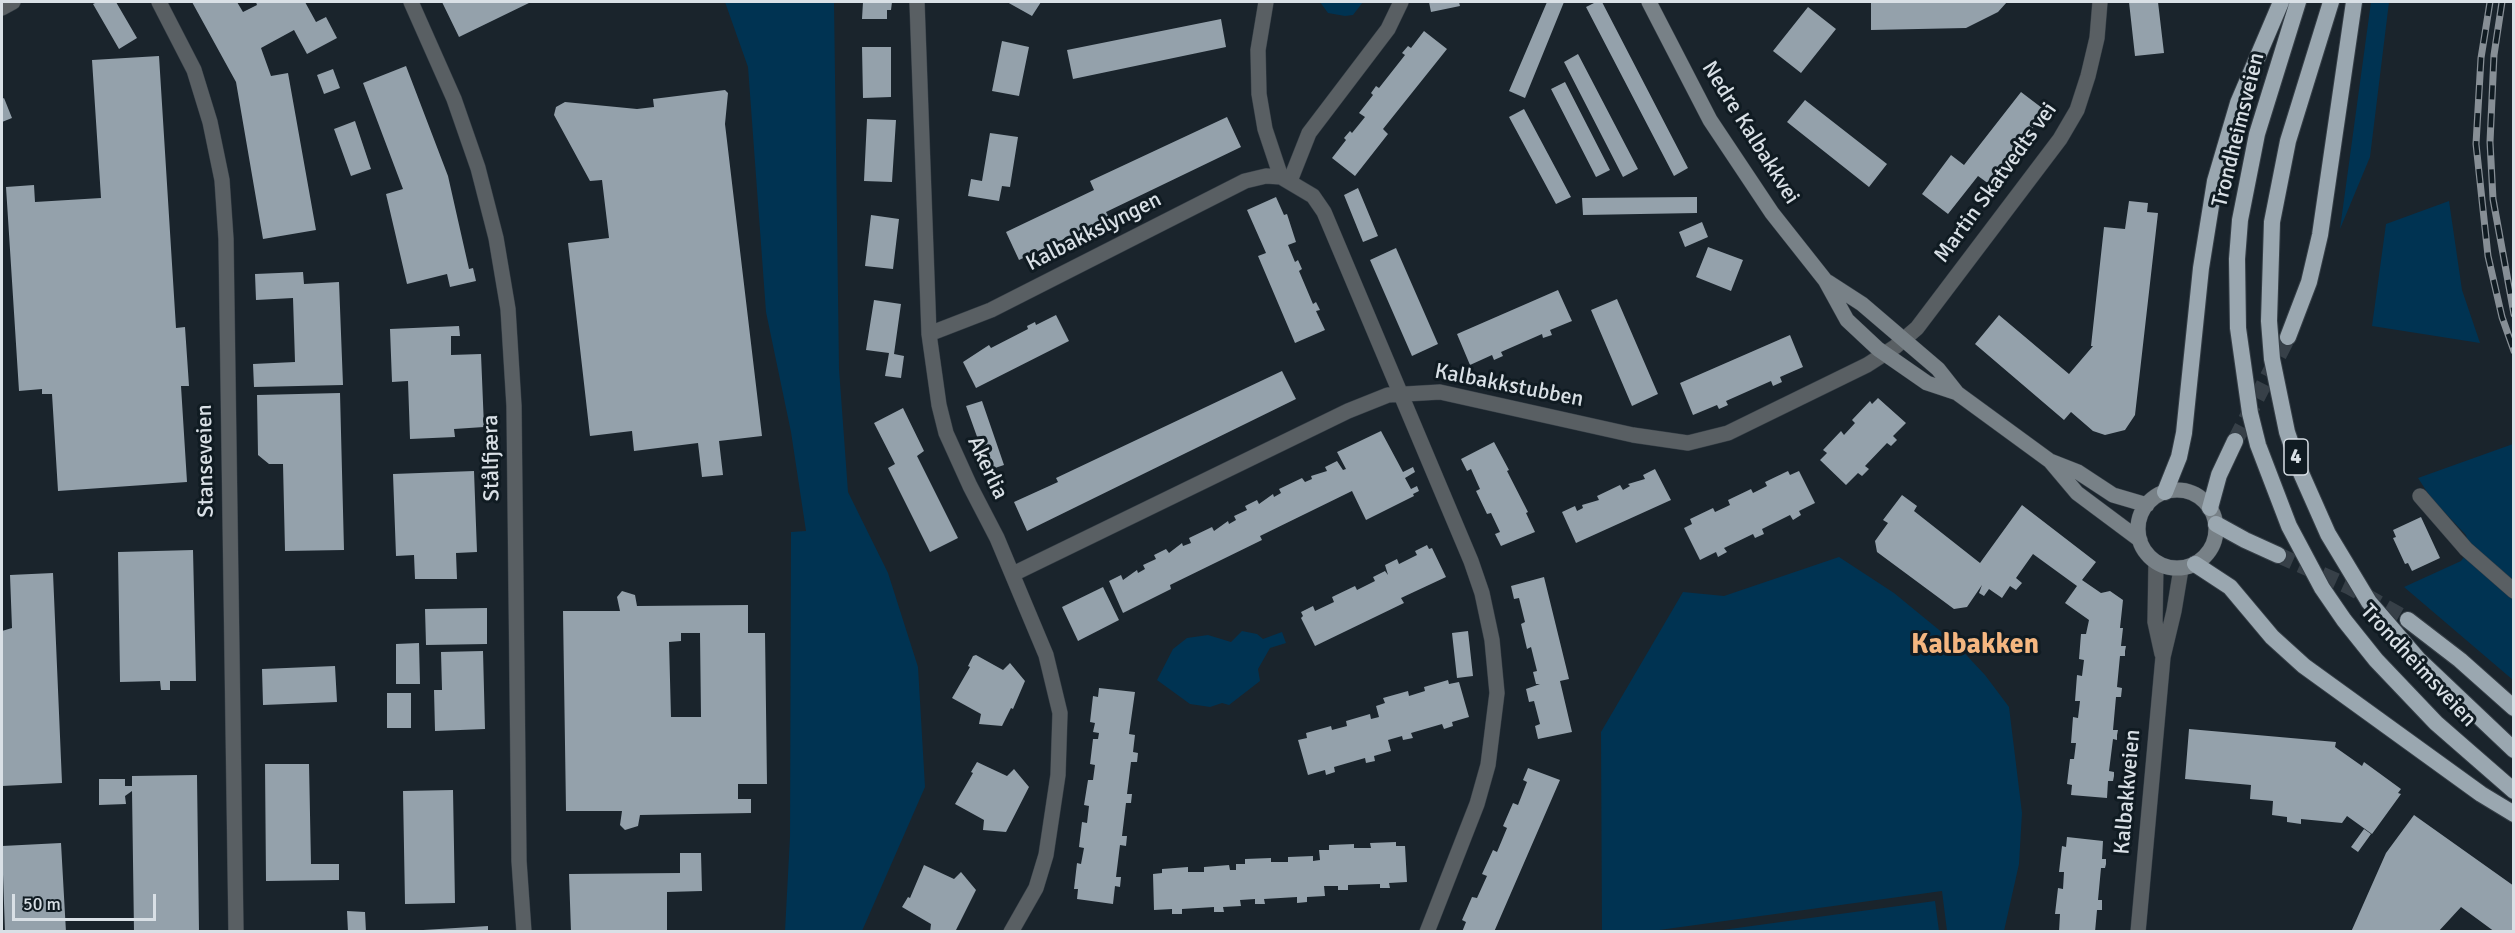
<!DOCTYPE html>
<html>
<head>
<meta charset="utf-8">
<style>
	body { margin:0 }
	#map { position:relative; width:2515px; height:933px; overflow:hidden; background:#1a242c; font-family:Signika,sans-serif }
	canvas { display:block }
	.frame { position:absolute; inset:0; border:3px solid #d9e0e6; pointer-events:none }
	.scale { position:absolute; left:12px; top:894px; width:144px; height:27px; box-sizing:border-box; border:3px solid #d9e0e6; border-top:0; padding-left:8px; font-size:18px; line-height:21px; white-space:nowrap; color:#d9e0e6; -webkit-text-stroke:4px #101b22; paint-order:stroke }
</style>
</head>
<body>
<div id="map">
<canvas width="2515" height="933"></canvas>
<div class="frame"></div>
<div class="scale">50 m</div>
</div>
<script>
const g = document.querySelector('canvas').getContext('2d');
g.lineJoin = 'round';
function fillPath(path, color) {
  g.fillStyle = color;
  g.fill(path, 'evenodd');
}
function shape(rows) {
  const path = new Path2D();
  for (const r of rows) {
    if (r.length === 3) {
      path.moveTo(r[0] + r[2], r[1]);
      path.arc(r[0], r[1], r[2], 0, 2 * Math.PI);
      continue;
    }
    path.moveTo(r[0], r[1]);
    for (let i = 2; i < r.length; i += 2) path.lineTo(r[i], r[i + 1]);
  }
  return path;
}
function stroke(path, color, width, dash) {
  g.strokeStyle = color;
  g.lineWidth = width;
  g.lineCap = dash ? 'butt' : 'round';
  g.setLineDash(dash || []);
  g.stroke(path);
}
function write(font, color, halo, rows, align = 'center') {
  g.font = font + ' Signika,sans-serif';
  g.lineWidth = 6;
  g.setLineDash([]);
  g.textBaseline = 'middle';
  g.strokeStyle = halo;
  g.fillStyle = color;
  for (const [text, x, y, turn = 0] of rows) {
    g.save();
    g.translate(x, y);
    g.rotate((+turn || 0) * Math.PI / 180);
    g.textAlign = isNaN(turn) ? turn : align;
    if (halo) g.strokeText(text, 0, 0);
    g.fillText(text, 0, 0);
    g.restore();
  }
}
fillPath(shape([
	[725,2,834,2,839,369,848,492,888,573,918,667,925,787,862,931,785,931,790,837,791,532,806,531,791,432,766,312,748,67],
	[1320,2,1363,2,1353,15,1345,16,1328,13],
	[2371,2,2389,2,2370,157,2340,229],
	[2449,201,2462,290,2480,343,2372,326,2386,224],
	[2513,444,2513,680,2404,587,2461,561,2469,550,2466,535,2431,498,2418,478],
	[1839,557,1894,593,1955,643,1985,675,2009,707,2022,813,2019,864,2004,931,1947,931,1942,891,1652,931,1602,931,1601,732,1683,592,1724,596],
	[1242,631,1257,634,1263,639,1282,632,1286,643,1270,648,1258,669,1260,681,1229,705,1222,703,1210,707,1190,704,1157,680,1173,649,1187,638,1208,635,1231,642],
	[1935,901,1939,931,1715,931]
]), '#003352');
fillPath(shape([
	[97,2,116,2,137,38,119,49,93,4],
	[192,2,237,2,243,12,257,5,256,2,305,2,316,22,326,17,337,38,307,54,294,30,261,48,271,76,288,73,316,230,263,239,236,82],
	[442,2,531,2,459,37],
	[863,2,892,2,891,10,887,10,887,19,862,19],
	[1007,2,1041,2,1032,16],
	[1429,2,1459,2,1460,6,1431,12],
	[1547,2,1564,2,1525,98,1509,91],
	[1596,2,1602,2,1688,168,1674,176,1586,7],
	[1871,2,2007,2,1998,12,1966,28,1871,30],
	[2129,2,2158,2,2164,53,2135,56],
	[1808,7,1836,29,1801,73,1773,51],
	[1221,19,1226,47,1073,79,1067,50],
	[1424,31,1447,49,1383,129,1388,134,1355,176,1332,158,1346,140,1344,138,1350,131,1352,133,1365,117,1359,113,1373,95,1371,93,1376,86,1379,88,1405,55,1402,53,1408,46,1411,48],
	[1002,41,1029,47,1019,96,992,91],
	[862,47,891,47,891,97,863,98],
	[1578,54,1638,169,1623,177,1564,62],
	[159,56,176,328,185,327,189,386,181,386,187,482,58,491,52,394,42,394,42,389,19,391,6,187,34,185,35,202,101,198,92,60],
	[406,66,448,176,469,269,473,268,476,281,450,287,447,274,407,284,386,194,403,189,363,83],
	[333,69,340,88,324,94,317,75],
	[1565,82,1610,170,1596,177,1551,89],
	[725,90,728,93,725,124,762,436,719,441,723,475,702,477,698,443,634,451,632,431,590,436,568,243,609,238,602,180,590,181,554,115,556,107,565,102,637,109,654,107,653,99],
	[2021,92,2046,111,1989,184,1978,176,1948,214,1922,194,1951,155,1964,165],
	[4,98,12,118,2,122,2,99],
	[1805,100,1887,164,1869,187,1787,122],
	[1524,109,1571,197,1556,204,1509,117],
	[1227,117,1241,147,1106,212,1109,218,1019,260,1006,232,1094,190,1090,181],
	[867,119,896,120,892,182,864,181],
	[355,121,371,169,351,176,334,129],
	[990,133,1018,137,1010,187,1002,186,999,201,968,196,971,179,982,181],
	[1358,188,1378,236,1363,242,1344,195],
	[1276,197,1284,215,1287,214,1296,242,1288,245,1295,262,1298,260,1302,269,1299,271,1313,304,1316,302,1320,310,1316,311,1325,330,1295,343,1258,256,1266,253,1247,210],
	[1697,197,1697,213,1583,215,1582,198],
	[2129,201,2148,203,2147,212,2158,213,2135,415,2125,430,2105,435,2093,431,2071,412,2064,420,1975,344,1999,315,2069,374,2093,346,2091,346,2104,227,2125,229],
	[871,215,899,219,893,269,865,266],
	[1702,222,1708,237,1685,247,1679,232],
	[1708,247,1743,260,1731,291,1696,277],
	[1396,248,1438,344,1412,356,1370,260],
	[303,272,304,284,339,282,343,385,254,387,253,364,295,362,293,298,256,300,255,274],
	[1558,290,1572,321,1550,330,1552,335,1543,338,1542,334,1501,352,1503,356,1494,360,1492,355,1470,365,1457,334],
	[1617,299,1658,394,1632,406,1591,310],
	[874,300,901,304,894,354,904,356,901,378,885,376,889,353,866,350],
	[1056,315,1069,341,976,388,963,362,989,345,991,348,1028,329,1027,326,1035,322,1036,325],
	[459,326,460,336,451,336,451,355,481,354,484,427,454,429,455,437,410,439,408,381,392,382,390,329],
	[1790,335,1803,367,1780,377,1782,382,1773,386,1771,381,1726,401,1728,405,1719,409,1717,405,1693,415,1680,383],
	[1282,371,1296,399,1027,531,1014,502,1058,482,1056,478],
	[340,393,344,550,285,551,283,464,269,464,258,455,257,395],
	[1878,398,1906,423,1893,436,1897,440,1891,446,1887,443,1865,466,1869,469,1862,476,1858,473,1846,485,1820,460,1827,453,1823,450,1841,431,1844,435,1855,423,1852,420,1870,401,1872,404],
	[982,401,1004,465,989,470,966,406],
	[903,408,924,451,917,456,958,538,930,552,888,468,895,464,874,423],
	[1381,431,1403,472,1413,467,1415,472,1405,478,1411,489,1417,486,1419,491,1413,494,1414,496,1366,520,1352,491,1260,536,1262,540,1170,585,1171,589,1123,613,1109,581,1121,575,1123,580,1137,570,1138,573,1145,569,1143,565,1156,559,1154,555,1166,549,1169,553,1182,543,1183,546,1191,543,1189,538,1212,527,1214,531,1228,521,1229,524,1236,520,1234,516,1247,510,1245,506,1257,500,1259,504,1273,494,1274,497,1281,493,1279,489,1302,478,1305,482,1312,479,1311,476,1327,471,1325,467,1337,461,1343,470,1346,469,1337,452],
	[1494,442,1509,470,1507,471,1528,512,1526,513,1535,532,1501,546,1495,534,1500,532,1491,513,1487,514,1476,491,1480,489,1471,469,1467,471,1461,459],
	[1655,469,1671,500,1576,543,1562,512,1575,506,1577,511,1583,508,1582,505,1599,500,1597,496,1620,485,1623,490,1630,486,1628,484,1645,479,1643,475],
	[474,471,477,552,456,553,457,579,415,579,414,555,396,556,393,474],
	[1788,471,1790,475,1799,471,1815,503,1799,511,1801,515,1793,520,1790,515,1762,529,1764,534,1755,538,1753,534,1724,548,1727,552,1718,557,1716,552,1700,560,1684,528,1692,524,1690,519,1713,508,1715,512,1730,505,1728,500,1751,489,1753,493,1767,486,1765,482],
	[1902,495,1917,506,1914,511,1980,563,2022,505,2096,562,2082,580,2101,593,2110,591,2123,600,2120,628,2123,628,2121,646,2126,646,2125,651,2125,656,2120,656,2117,687,2122,688,2121,697,2116,697,2113,730,2118,730,2117,735,2117,740,2113,739,2109,771,2114,772,2114,776,2113,781,2108,781,2107,798,2071,795,2072,785,2067,784,2070,759,2074,759,2076,743,2071,743,2073,717,2078,718,2080,701,2075,701,2077,675,2082,676,2084,660,2079,659,2081,634,2086,634,2089,620,2065,603,2077,586,2033,554,2016,578,2022,583,2016,590,2010,586,2002,598,1989,589,1984,596,1979,593,1982,585,1967,607,1954,609,1877,552,1875,541,1888,523,1883,520],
	[2421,517,2440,558,2412,571,2408,563,2405,564,2393,538,2396,537,2393,530],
	[1427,545,1429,549,1432,548,1446,577,1401,598,1404,603,1315,646,1301,618,1303,616,1301,612,1313,606,1315,611,1334,602,1332,597,1355,586,1357,590,1375,581,1373,577,1385,571,1388,575,1385,565,1397,559,1399,564,1417,555,1415,551],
	[193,550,196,681,170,681,170,690,161,690,160,681,120,682,118,552],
	[53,573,62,783,2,786,2,631,12,628,10,575],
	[1544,577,1569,679,1560,681,1572,732,1538,739,1535,726,1540,724,1534,701,1529,702,1526,689,1540,684,1536,684,1533,672,1537,671,1531,647,1527,649,1521,624,1525,622,1519,598,1514,599,1511,586],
	[1103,587,1119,620,1078,641,1062,607],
	[622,591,635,595,637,606,748,605,748,633,765,633,767,784,738,784,738,799,751,799,751,813,640,815,638,826,625,830,620,825,622,811,566,811,563,611,620,611,617,597],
	[681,633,700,633,701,717,671,717,669,642,681,641],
	[487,608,487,644,426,645,425,609],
	[1468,631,1473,676,1457,678,1452,633],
	[419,643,420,684,396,684,396,644],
	[483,651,485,729,435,731,434,690,442,690,441,652],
	[976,655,1003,670,1010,663,1025,681,1013,709,1011,708,1002,726,979,724,981,714,952,698,970,667,968,666,973,656],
	[335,666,337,702,263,705,262,669],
	[1448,680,1449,684,1459,682,1469,717,1452,722,1453,726,1444,729,1442,724,1411,733,1413,738,1403,740,1402,736,1388,740,1391,751,1374,756,1375,761,1366,763,1365,758,1334,767,1335,772,1326,775,1325,770,1308,775,1298,740,1307,738,1306,733,1331,726,1332,730,1347,726,1346,721,1370,714,1371,719,1379,717,1376,706,1385,703,1383,698,1408,691,1409,696,1425,691,1424,687],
	[1099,688,1135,692,1129,734,1135,735,1133,752,1138,753,1137,762,1131,762,1127,794,1132,794,1131,803,1126,803,1122,836,1127,836,1126,846,1120,845,1116,877,1121,877,1120,887,1115,886,1113,904,1077,899,1078,889,1074,889,1077,863,1081,864,1084,848,1079,847,1082,822,1087,823,1089,806,1084,805,1088,780,1093,780,1095,765,1090,764,1093,739,1098,739,1099,733,1093,732,1095,723,1090,722,1093,696,1098,697],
	[387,693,411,693,411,728,387,728],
	[2189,729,2336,742,2335,747,2362,766,2364,762,2401,789,2398,793,2401,794,2372,834,2347,816,2342,823,2301,819,2301,824,2287,822,2287,817,2272,815,2273,801,2250,799,2251,785,2185,779],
	[977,762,1007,776,1014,769,1029,787,1006,832,983,830,984,820,955,804,973,773,971,772],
	[265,764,309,764,311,864,339,864,339,880,266,881],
	[1528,768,1560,780,1494,932,1462,932,1466,922,1462,920,1472,897,1477,898,1487,876,1482,874,1493,850,1497,852,1507,828,1503,826,1513,803,1518,805,1527,782,1523,780],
	[197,775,199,932,134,932,132,791,125,796,126,804,99,805,99,779,125,779,125,786,132,786,132,776],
	[453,790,455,903,405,904,403,791],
	[2414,815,2514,886,2514,932,2495,932,2461,907,2438,932,2351,932,2386,853],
	[2364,829,2371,834,2358,852,2351,847],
	[2067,837,2103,841,2102,859,2106,859,2106,864,2105,868,2101,868,2098,900,2102,900,2102,910,2097,910,2095,932,2059,932,2060,914,2055,914,2058,888,2063,889,2064,872,2059,872,2062,846,2066,847],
	[1396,842,1396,846,1405,846,1407,882,1389,883,1390,888,1380,888,1380,884,1348,885,1348,890,1338,890,1338,886,1324,886,1325,896,1307,897,1307,902,1297,903,1297,897,1264,899,1265,904,1255,904,1255,899,1240,900,1241,906,1223,907,1224,912,1214,912,1214,907,1182,909,1182,914,1172,914,1172,909,1154,910,1153,874,1162,873,1162,869,1188,867,1188,872,1204,872,1204,867,1229,865,1230,870,1236,870,1236,864,1245,864,1245,859,1271,858,1271,862,1288,862,1288,857,1313,856,1313,861,1320,860,1319,850,1329,850,1329,845,1354,844,1354,848,1371,848,1370,843],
	[61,843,66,932,5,932,2,846],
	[680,853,701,853,702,891,667,892,667,932,571,932,569,874,680,873],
	[924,865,954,879,961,872,976,890,955,932,930,932,931,924,902,907,908,897,910,898],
	[347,911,365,912,366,932,348,932],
	[488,926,488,932,423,932,423,930]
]), '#94a1ab');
stroke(shape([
	[2235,441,2288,337],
	[2278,555,2350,587,2408,620]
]), '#374048', 16, [16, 8]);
const minor = shape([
	[411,2,454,99,478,168,496,238,508,309,514,406,519,861,524,932],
	[917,2,929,334,939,405,946,433,970,486,997,538,1046,655,1060,713,1058,775,1046,855,1036,888,1011,932],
	[1266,2,1258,50,1259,94,1265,129,1281,177],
	[1290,181,1309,133,1388,29,1401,2],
	[929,334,991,310,1245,181,1266,176,1281,177,1313,196,1324,212,1471,561,1482,593,1492,640,1497,693,1488,765,1477,804,1427,932],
	[2420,496,2466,549,2514,591],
	[1013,574,1348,411,1388,395,1440,392,1633,435,1688,443,1728,433,1867,365,1895,347,1917,328,2060,139,2077,110,2088,76,2097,38,2100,2]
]);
const tertiary = shape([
	[159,2,194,70,210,122,222,180,226,239,236,932],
	[2,8,13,2],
	[2156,562,2155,622,2162,654],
	[2138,932,2163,657,2174,611,2181,569]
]);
const secondary = shape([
	[1649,2,1710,120,1772,213,1825,280,1847,320,1878,349,1927,383,1957,393],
	[1828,282,1862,304,1938,369,1957,393,2050,461,2078,472,2113,495,2147,505],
	[2050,461,2077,493,2140,540],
	[2177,529,39]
]);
const trunk = shape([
	[2298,2,2257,134,2240,220,2237,259,2238,328,2250,413,2258,445,2289,526,2322,588,2344,620,2376,660,2436,723,2514,791],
	[2331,2,2288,141,2272,222,2269,321,2272,359,2287,432,2301,473,2328,534,2369,602,2418,659,2514,750],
	[2288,337,2309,282,2320,235,2354,2],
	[2165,492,2179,457,2184,433,2201,268,2215,181,2238,103,2281,2],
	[2210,508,2219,475,2235,441],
	[2216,524,2245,540,2278,555],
	[2195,564,2230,587,2272,637,2304,666,2481,794,2514,814],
	[2408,620,2460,660,2514,708]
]);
stroke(minor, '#353e46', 16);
stroke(tertiary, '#353e46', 16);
stroke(secondary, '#353e46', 16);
stroke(trunk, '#353e46', 18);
stroke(minor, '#595f63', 15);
stroke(tertiary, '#595f63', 15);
stroke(secondary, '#788187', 15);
stroke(trunk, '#9aa7b0', 16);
const rail = shape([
	[2490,2,2481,58,2476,144,2488,256,2502,317,2514,351],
	[2502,2,2494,55,2490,142,2493,199,2514,314]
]);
stroke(rail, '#878f96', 7);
stroke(rail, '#101b22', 4.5, [14]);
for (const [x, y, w] of [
	[2296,457,24]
]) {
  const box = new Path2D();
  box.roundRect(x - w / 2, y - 18, w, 36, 4.5);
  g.fillStyle = '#101b22';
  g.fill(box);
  stroke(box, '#d9e0e6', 1.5);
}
write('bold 21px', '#d9e0e6', null, [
	["4",2296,457]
]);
write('22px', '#d9e0e6', '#101b22', [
	["Trondheimsveien",2239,130,-76],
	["Nedre Kalbakkvei",1750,133,58],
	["Martin Skatvedts vei",1996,183,-54],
	["Kalbakkslyngen",1094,232,-27],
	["Kalbakkstubben",1509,386,11],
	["Stålfjæra",492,458,-91],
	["Stanseveien",206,461,-91],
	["Akerlia",987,468,65],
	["Trondheimsveien",2418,666,47],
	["Kalbakkveien",2128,792,-85]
]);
write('bold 28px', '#f4b680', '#101b22', [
	["Kalbakken",1975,646]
]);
</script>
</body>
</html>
